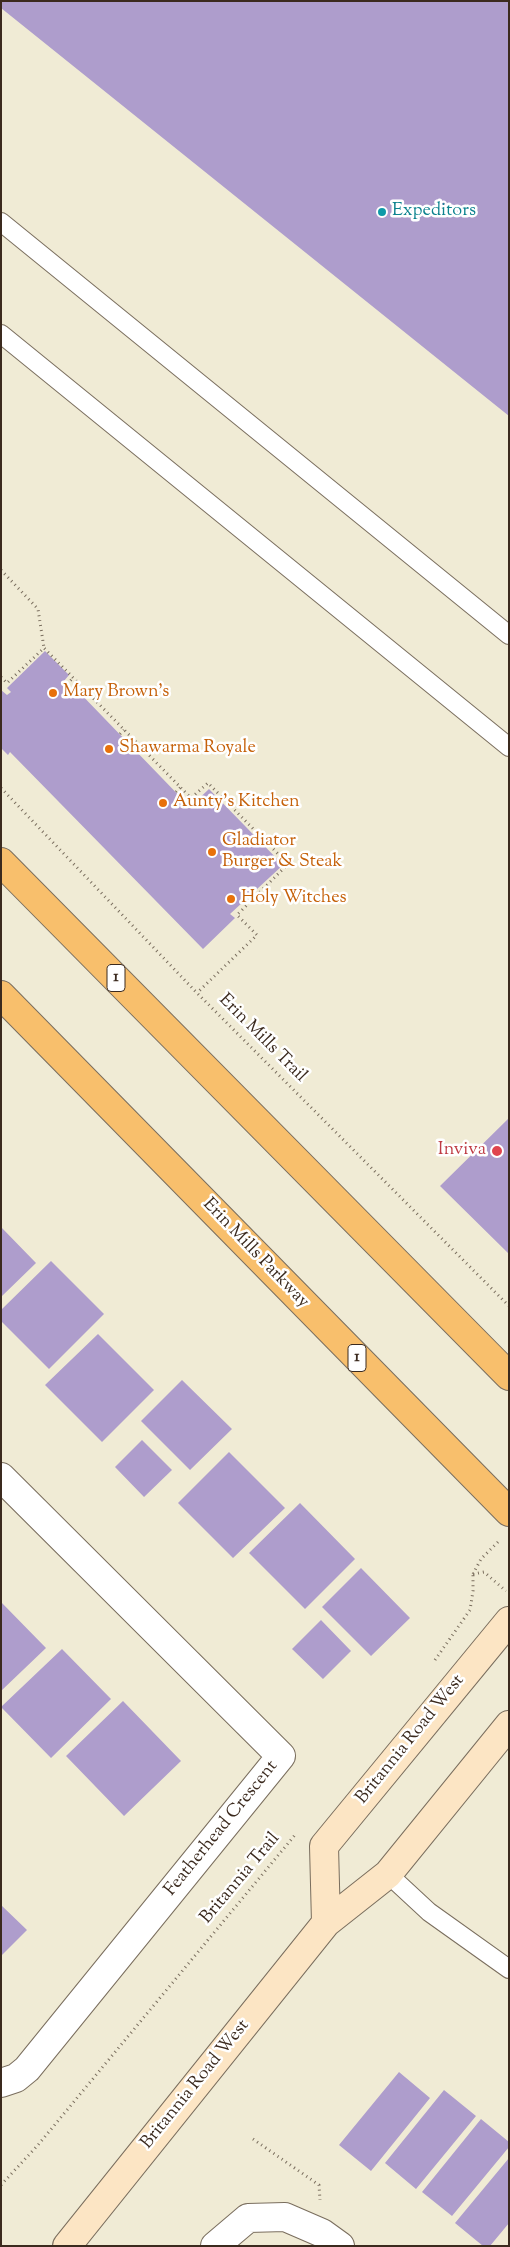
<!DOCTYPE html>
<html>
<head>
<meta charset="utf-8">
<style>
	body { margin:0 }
	#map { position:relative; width:510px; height:2247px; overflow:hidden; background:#f0ebd5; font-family:"Sorts Mill Goudy",serif }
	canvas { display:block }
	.frame { position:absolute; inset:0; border:2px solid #3b2a1e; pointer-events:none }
</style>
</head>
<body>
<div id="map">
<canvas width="510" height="2247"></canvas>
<div class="frame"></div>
</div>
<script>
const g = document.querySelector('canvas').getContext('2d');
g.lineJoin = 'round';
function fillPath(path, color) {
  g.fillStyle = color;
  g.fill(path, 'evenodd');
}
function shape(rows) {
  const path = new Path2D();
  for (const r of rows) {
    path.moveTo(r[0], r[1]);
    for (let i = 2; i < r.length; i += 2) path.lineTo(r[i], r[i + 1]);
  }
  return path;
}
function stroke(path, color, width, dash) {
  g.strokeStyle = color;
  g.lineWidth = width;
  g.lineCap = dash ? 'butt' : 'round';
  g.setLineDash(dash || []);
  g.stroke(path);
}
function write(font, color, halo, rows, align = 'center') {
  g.font = font + ' "Sorts Mill Goudy",serif';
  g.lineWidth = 5;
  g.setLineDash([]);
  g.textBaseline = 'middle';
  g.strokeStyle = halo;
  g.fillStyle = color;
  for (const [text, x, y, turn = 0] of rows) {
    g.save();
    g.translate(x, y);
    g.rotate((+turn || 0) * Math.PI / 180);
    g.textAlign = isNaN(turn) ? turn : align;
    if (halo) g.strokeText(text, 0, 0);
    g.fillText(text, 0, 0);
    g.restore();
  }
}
fillPath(shape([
	[1,1,509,1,509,416,1,8],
	[45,651,69,675,64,681,73,690,75,688,190,807,209,789,283,865,230,914,235,918,203,949,10,752,8,755,1,748,1,690,7,695,11,692,7,688],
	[509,1118,509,1254,440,1186],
	[1,1227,36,1263,1,1297],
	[51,1261,104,1314,49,1369,1,1321,1,1310],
	[98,1334,154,1390,102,1442,45,1385],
	[182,1380,232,1429,190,1470,141,1421],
	[142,1440,172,1470,144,1497,115,1467],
	[229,1452,285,1508,233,1558,178,1503],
	[300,1503,355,1559,305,1609,249,1553],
	[361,1568,410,1618,371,1656,322,1607],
	[1,1602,46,1648,1,1691],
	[321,1620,351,1651,323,1679,292,1649],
	[62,1649,111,1699,51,1758,1,1707],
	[123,1701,181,1761,124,1816,66,1756],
	[1,1905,27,1930,1,1956],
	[399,2072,430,2098,371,2171,339,2145],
	[444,2090,476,2116,416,2189,385,2163],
	[481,2119,509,2142,509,2147,452,2216,422,2192],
	[509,2158,509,2223,490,2246,483,2246,455,2223]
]), '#ae9dcc');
const service = shape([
	[1,222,509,635],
	[1,334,509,747],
	[388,1874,429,1912,509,1969]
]);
const minor = shape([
	[1,1477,281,1756,27,2069,16,2078,1,2083],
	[215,2246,248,2218,285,2217,322,2233,340,2246]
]);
const secondary = shape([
	[326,1923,324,1846,509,1621],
	[67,2246,326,1923,388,1874,509,1725]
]);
const primary = shape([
	[1,862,509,1376],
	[1,995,509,1512]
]);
stroke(service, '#7a6e5e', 20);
stroke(minor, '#7a6e5e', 30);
stroke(secondary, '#7a6e5e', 30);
stroke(primary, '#7a6e5e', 30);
stroke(shape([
	[1,570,38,609,44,648],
	[1,677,7,683,44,648,191,798,208,783,288,864,237,915,257,935,197,993],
	[67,684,73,678],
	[120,734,124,730],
	[1,788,197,993,509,1306],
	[176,792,181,787],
	[473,1574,481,1559,500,1540],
	[473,1574,484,1572,506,1591],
	[435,1660,470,1610,473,1591,473,1574],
	[253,2139,319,2185,320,2200],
	[1,2185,38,2145,295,1835]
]), '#7a6e5e', 3, [1, 4]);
stroke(service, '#fff', 18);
stroke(minor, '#fff', 28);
stroke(secondary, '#fce5c4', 28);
stroke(primary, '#f8bf6c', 28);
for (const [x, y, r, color] of [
	[382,212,5,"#0f9aa8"],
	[53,693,5,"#e8710a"],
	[109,749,5,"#e8710a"],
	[163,803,5,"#e8710a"],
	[212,852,5,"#e8710a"],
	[231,899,5,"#e8710a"],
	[497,1151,6,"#e0444e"]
]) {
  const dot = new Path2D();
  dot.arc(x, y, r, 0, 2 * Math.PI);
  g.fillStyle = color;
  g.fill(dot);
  stroke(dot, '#fff', 2);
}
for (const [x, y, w] of [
	[116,978,18],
	[357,1358,18]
]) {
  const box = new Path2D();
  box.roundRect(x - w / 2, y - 13.5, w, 27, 4);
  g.fillStyle = '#fff';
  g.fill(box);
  stroke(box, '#3b2a1e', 1);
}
write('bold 16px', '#3b2a1e', null, [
	["1",116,978],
	["1",357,1358]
]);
write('18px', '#0d838f', '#fff', [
	["Expeditors",392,212]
], 'left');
write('18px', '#c56008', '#fff', [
	["Mary Brown's",63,693],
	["Shawarma Royale",119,749],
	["Aunty's Kitchen",173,803],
	["Gladiator",222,842],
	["Burger & Steak",222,863],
	["Holy Witches",241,899]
], 'left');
write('18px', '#3b2a1e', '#fff', [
	["Erin Mills Trail",262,1039,45],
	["Erin Mills Parkway",255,1254,46],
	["Britannia Road West",411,1740,-51],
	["Featherhead Crescent",222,1829,-51],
	["Britannia Trail",241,1879,-50],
	["Britannia Road West",196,2085,-51]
]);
write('18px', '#be3a42', '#fff', [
	["Inviva",486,1151]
], 'right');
</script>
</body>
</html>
